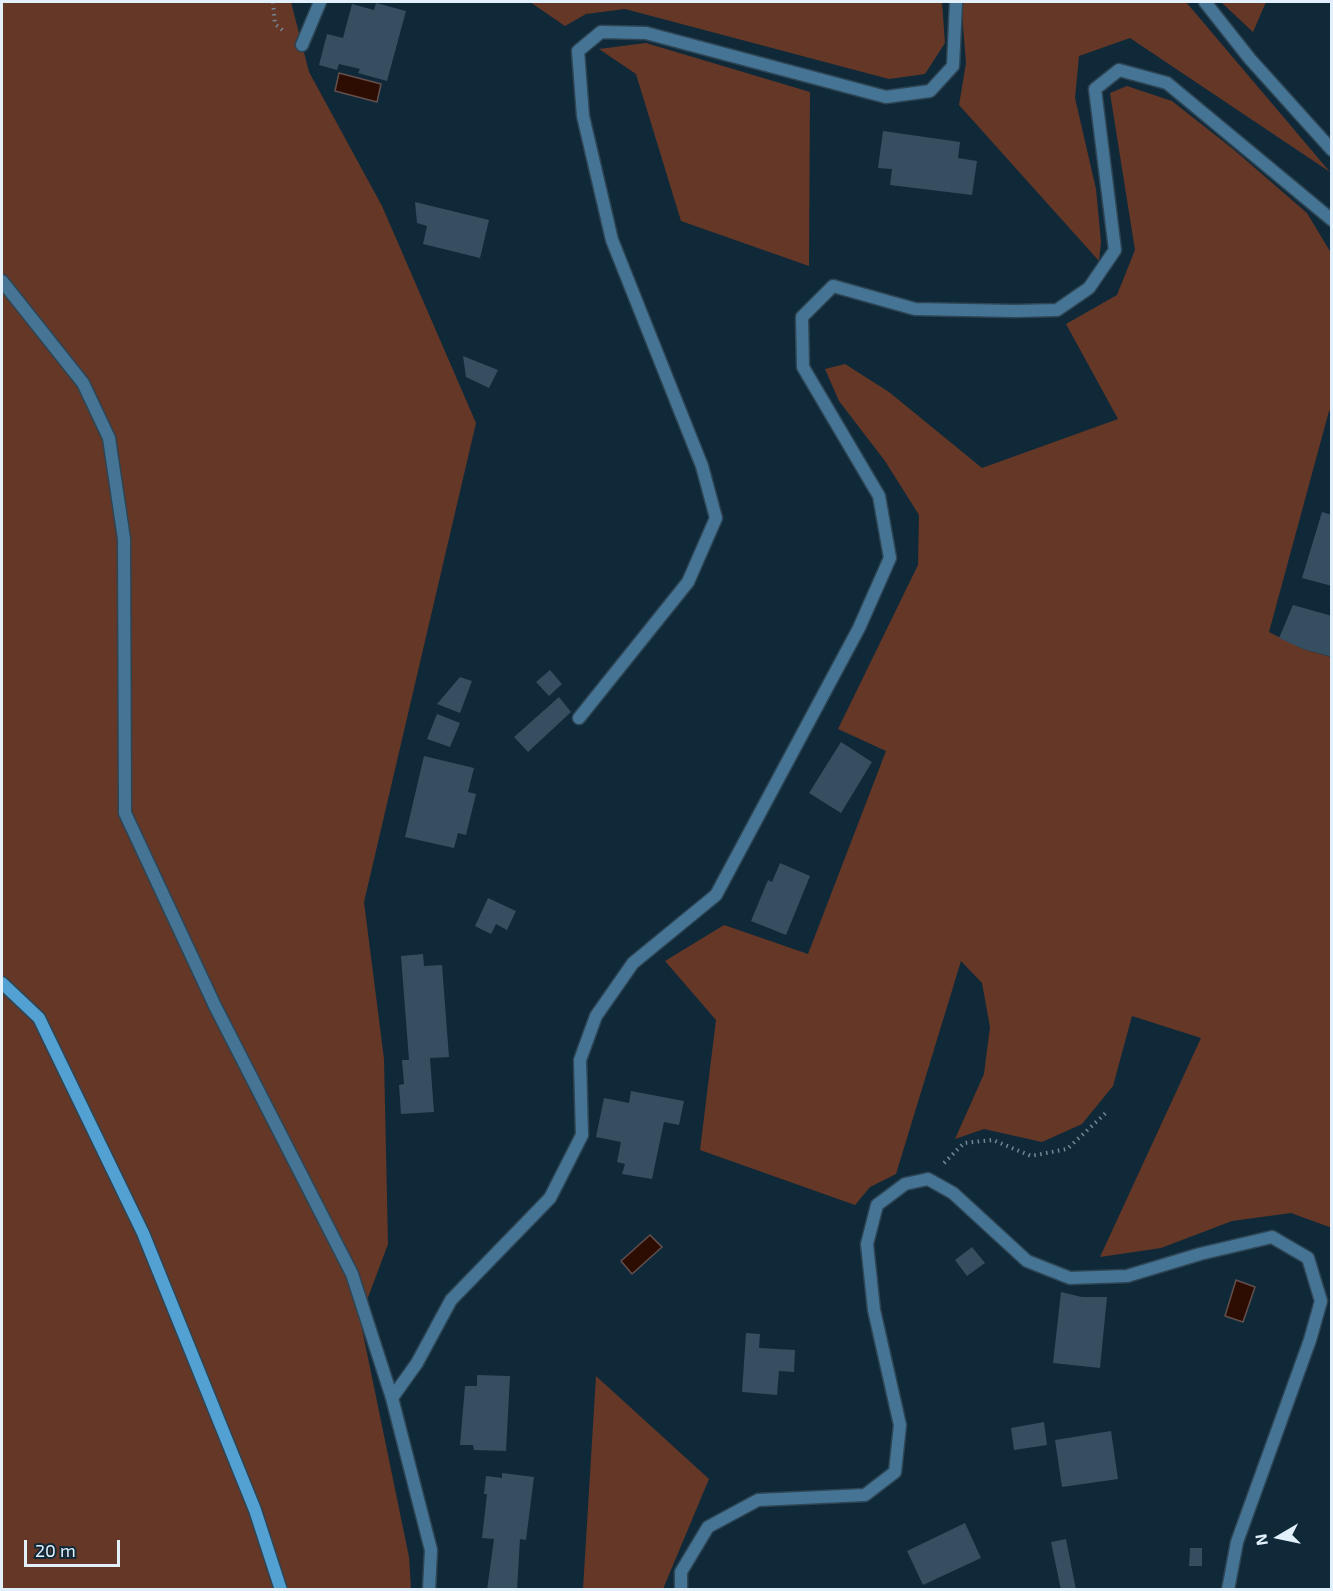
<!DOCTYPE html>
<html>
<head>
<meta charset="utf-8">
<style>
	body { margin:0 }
	#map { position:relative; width:1333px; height:1591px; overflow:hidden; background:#102939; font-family:"Exo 2",sans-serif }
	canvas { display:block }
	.frame { position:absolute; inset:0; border:3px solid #e1f0fb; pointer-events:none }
	.north { position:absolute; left:1249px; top:1507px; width:60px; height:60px; -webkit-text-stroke:4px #102939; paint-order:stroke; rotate:261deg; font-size:16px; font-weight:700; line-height:24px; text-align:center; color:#e1f0fb }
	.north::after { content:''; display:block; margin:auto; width:21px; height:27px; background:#e1f0fb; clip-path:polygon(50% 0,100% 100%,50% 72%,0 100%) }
	.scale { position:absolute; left:24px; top:1540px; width:96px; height:27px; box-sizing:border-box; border:3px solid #e1f0fb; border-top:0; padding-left:8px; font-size:18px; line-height:21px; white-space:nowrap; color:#e1f0fb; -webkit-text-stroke:4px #102939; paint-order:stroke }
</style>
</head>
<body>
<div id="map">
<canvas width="1333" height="1591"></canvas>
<div class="frame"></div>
<div class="north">N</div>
<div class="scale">20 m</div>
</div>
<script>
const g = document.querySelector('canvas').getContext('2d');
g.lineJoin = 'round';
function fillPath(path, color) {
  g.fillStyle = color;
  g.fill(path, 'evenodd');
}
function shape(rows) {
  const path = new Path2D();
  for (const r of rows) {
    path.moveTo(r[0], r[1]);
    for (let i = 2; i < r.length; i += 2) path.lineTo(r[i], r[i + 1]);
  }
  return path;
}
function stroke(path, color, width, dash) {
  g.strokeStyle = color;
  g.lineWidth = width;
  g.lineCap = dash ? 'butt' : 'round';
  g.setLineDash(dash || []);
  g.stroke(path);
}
fillPath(shape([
	[2,2,291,2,309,72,382,206,476,423,364,902,384,1059,388,1244,360,1319,409,1557,411,1589,2,1590],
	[530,2,942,2,945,43,925,74,889,79,625,9,586,14,565,26],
	[961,2,1186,2,1330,172,1130,38,1079,56,1075,98,1096,189,1101,242,1099,261,959,105,966,63],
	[1221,2,1266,2,1253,32],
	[646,43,810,92,809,266,681,221,636,74,599,49],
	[1127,86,1172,101,1233,149,1307,213,1331,253,1331,411,1329,411,1269,632,1303,649,1331,657,1332,1228,1291,1213,1232,1221,1161,1248,1100,1257,1201,1038,1132,1016,1113,1086,1082,1124,1042,1142,984,1129,955,1139,984,1074,990,1027,982,983,961,961,896,1174,870,1187,855,1205,700,1150,716,1020,665,961,724,925,808,954,886,751,838,729,918,565,919,515,885,461,839,401,825,369,845,364,889,392,982,468,1118,419,1066,324,1117,295,1135,250,1110,93],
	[596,1376,709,1479,663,1589,583,1589]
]), '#653726');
const water = shape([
	[339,73,381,84,377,102,335,91,339,73],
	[650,1235,662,1247,632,1274,621,1261,650,1235],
	[1236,1280,1255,1287,1243,1322,1225,1316,1236,1280]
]);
fillPath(water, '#2d0c02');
stroke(water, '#63504d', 1.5);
fillPath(shape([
	[376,3,406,11,387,81,358,73,360,69,339,64,337,70,319,65,327,34,343,38,352,4,374,10],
	[883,131,960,142,958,158,977,161,972,195,890,185,892,169,878,168],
	[415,202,489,220,480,258,423,244,427,226,417,223],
	[463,356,498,370,489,388,466,377],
	[1322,512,1332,515,1332,586,1302,578],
	[1293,605,1332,616,1332,657,1303,649,1279,638],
	[550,670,562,684,549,696,536,682],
	[460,677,472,681,460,713,437,704],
	[559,697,571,712,528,752,514,737],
	[437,714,460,723,450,747,427,739],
	[841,742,872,762,841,813,809,793],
	[424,756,474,768,468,792,476,794,466,835,458,833,454,848,405,837],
	[780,863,810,876,786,935,751,921,768,880,772,882],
	[488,898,516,911,507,930,496,924,491,934,475,926],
	[423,954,424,966,442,965,449,1057,430,1058,434,1112,401,1114,399,1085,404,1084,402,1060,409,1060,401,956],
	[631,1091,684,1101,679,1125,664,1122,652,1179,622,1174,625,1164,617,1162,621,1142,596,1137,604,1098,629,1103],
	[972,1247,985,1263,967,1276,955,1260],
	[1061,1292,1082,1297,1107,1297,1100,1368,1053,1363],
	[746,1333,760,1334,759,1348,795,1350,794,1372,779,1371,777,1395,742,1392],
	[477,1375,510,1376,506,1451,474,1450,473,1445,460,1445,465,1386,477,1386],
	[1044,1422,1047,1445,1014,1450,1011,1428],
	[1111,1431,1118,1479,1062,1487,1055,1440],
	[502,1473,534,1477,526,1540,520,1539,517,1590,487,1590,494,1539,482,1538,487,1494,484,1494,486,1476,502,1478],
	[965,1523,981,1558,923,1585,907,1551],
	[1066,1539,1076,1590,1061,1590,1051,1542],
	[1190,1548,1202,1548,1202,1566,1189,1566]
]), '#354e60');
const minor = shape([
	[1205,2,1250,59,1332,150],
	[302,45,320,2],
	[2,281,83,383,109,438,124,539,125,813,215,1006,352,1274,392,1398,431,1550,429,1590],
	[579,718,688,582,716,518,702,466,612,240,583,116,578,51,601,32,646,33,886,97,930,91,953,66,956,2],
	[392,1398,417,1363,451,1300,550,1198,582,1135,580,1060,596,1016,633,963,716,895,859,628,890,558,879,496,803,367,802,317,833,286,915,309,1015,311,1057,310,1089,288,1115,250,1095,89,1119,70,1167,83,1332,220],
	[681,1590,681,1572,708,1527,758,1500,865,1495,895,1472,900,1425,874,1310,867,1244,877,1205,905,1184,928,1179,953,1193,1027,1261,1070,1278,1127,1276,1200,1254,1272,1237,1308,1258,1321,1301,1310,1340,1237,1542,1228,1590]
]);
const secondary = shape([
	[2,983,39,1018,143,1233,255,1510,281,1590]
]);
stroke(minor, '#2d4554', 15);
stroke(secondary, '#2d4554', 15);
stroke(shape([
	[273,2,275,24,285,32],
	[944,1163,964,1143,993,1140,1031,1156,1067,1149,1108,1111]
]), '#748896', 4, [1.5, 4.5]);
stroke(minor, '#467494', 12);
stroke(secondary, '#53a0d3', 12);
</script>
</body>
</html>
